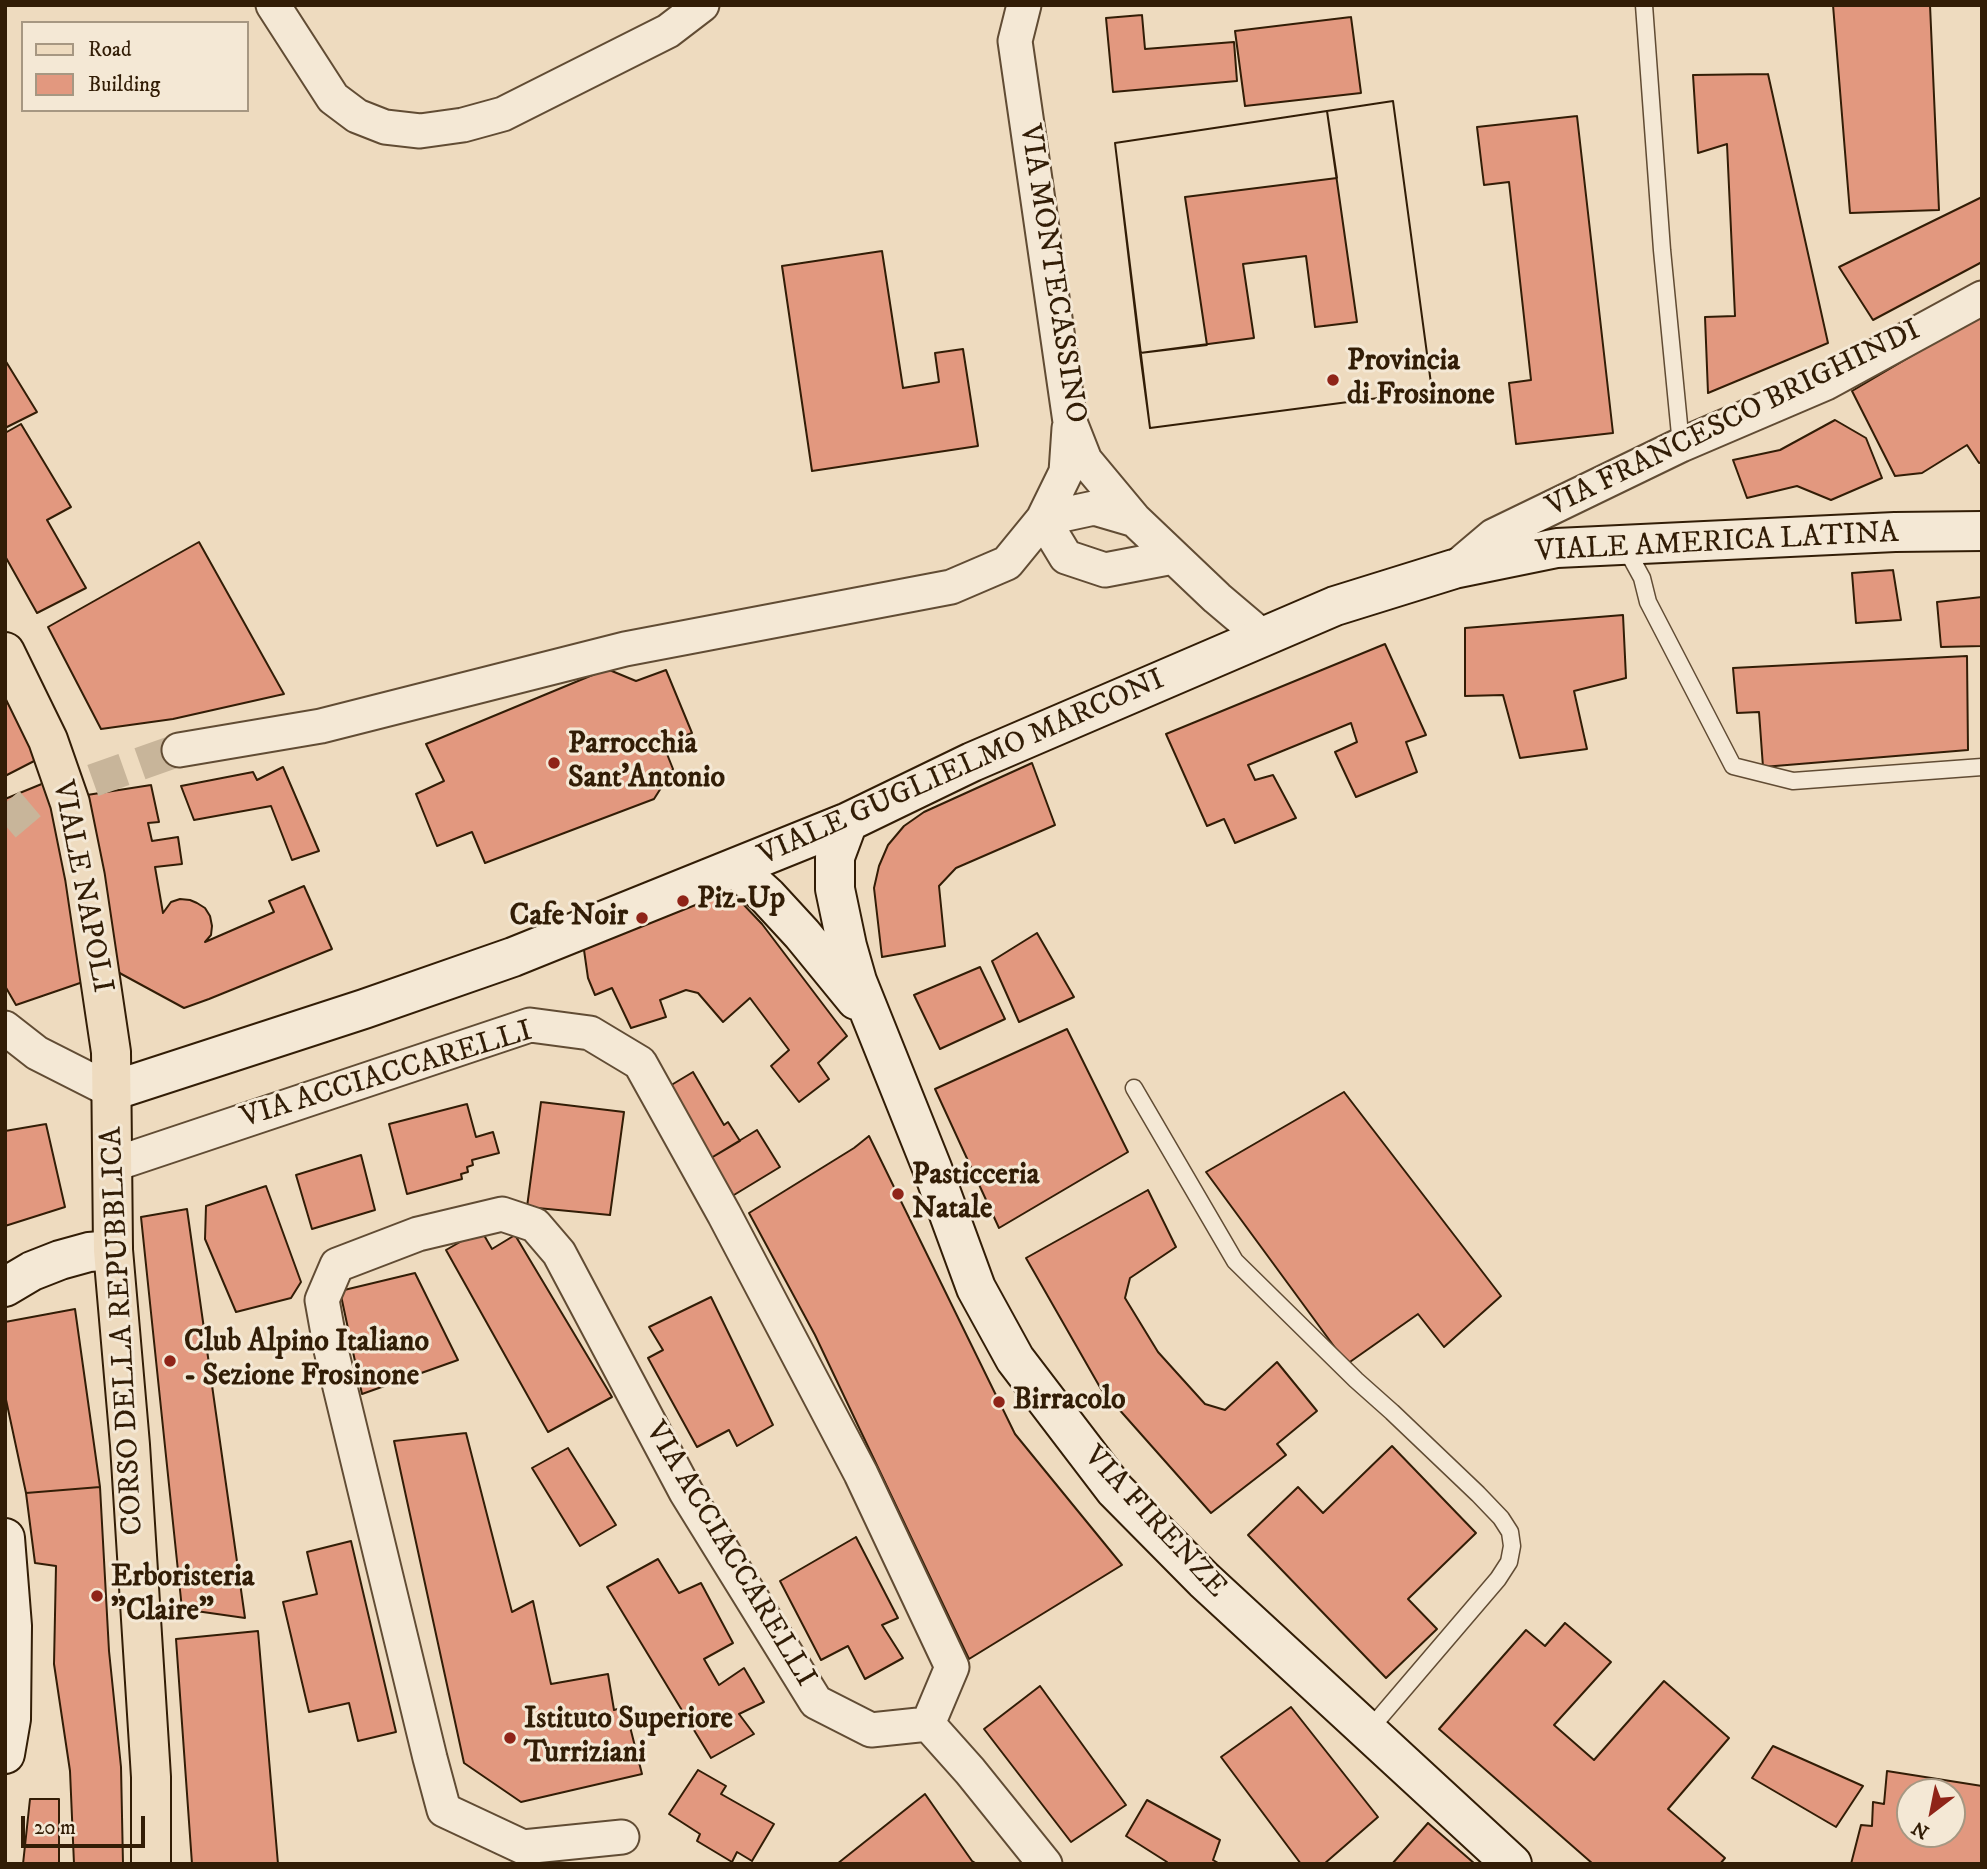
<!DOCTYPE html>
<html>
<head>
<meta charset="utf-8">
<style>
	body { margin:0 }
	#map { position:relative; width:1987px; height:1869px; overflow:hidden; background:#eedbbf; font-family:"IM FELL DW Pica",serif }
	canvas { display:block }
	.frame { position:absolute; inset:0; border:7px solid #321d06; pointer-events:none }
	.legend { position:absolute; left:21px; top:21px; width:228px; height:91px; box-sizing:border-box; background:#f4e8d5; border:2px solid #a69782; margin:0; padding:9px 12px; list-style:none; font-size:21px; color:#321d06 }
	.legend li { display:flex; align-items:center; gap:14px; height:35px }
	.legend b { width:35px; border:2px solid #a69782 }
	.north { position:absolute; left:1896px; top:1778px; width:70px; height:70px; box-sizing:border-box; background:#f4e8d5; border:2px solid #a69782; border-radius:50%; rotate:212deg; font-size:19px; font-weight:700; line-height:28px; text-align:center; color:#321d06 }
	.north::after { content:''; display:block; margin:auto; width:24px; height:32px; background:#8f2418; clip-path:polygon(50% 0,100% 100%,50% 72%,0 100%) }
	.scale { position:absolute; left:21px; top:1816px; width:124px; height:32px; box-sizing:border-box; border:4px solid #321d06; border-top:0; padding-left:9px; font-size:21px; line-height:24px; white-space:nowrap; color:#321d06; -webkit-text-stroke:5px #f4e8d5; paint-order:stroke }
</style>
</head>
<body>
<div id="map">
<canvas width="1987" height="1869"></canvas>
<div class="frame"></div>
<ul class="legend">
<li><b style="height:9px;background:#eedbbf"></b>Road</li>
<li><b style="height:19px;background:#e2987f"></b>Building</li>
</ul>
<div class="north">N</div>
<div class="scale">20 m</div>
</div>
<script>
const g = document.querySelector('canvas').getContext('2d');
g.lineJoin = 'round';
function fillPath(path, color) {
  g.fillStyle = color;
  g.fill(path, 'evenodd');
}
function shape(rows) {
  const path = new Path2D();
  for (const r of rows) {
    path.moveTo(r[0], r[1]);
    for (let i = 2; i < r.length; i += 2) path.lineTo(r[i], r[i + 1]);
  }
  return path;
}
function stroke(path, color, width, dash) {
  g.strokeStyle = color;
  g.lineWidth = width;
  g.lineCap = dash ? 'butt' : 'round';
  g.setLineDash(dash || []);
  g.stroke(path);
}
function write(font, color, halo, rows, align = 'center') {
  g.font = font + ' "IM FELL DW Pica",serif';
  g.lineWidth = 6;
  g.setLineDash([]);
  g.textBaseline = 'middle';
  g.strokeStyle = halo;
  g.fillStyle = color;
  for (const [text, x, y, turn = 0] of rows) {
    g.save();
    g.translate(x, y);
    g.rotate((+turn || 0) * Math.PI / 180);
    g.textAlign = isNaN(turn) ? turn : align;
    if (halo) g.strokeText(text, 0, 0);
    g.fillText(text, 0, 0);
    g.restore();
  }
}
const building = shape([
	[1833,5,1930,5,1939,210,1850,213,1833,5],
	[1142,15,1145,49,1234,42,1237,81,1113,92,1106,18,1142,15],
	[1351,17,1361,93,1245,106,1235,31,1351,17],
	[1768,74,1828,343,1708,393,1705,317,1735,316,1727,144,1698,153,1693,75,1768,74],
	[1393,101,1432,391,1150,428,1115,143,1393,101],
	[1393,101,1432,391,1150,428,1140,353,1254,338,1243,264,1306,256,1315,327,1357,322,1327,111,1393,101],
	[1327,111,1337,178,1185,197,1207,345,1140,353,1115,143,1327,111],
	[1577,116,1613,433,1516,444,1509,383,1531,380,1509,182,1484,185,1477,127,1577,116],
	[1982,197,1982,262,1873,320,1839,267,1982,197],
	[882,251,903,388,939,382,935,353,963,349,978,446,812,471,782,266,882,251],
	[1981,315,1982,462,1979,463,1967,445,1922,473,1895,476,1852,391,1981,315],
	[5,360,37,412,5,428,5,360],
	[1835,420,1866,438,1882,478,1831,500,1797,486,1747,498,1733,460,1780,450,1835,420],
	[21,424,71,507,47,520,86,588,37,613,5,556,5,433,21,424],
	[199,542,284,694,173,719,101,729,48,627,199,542],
	[1893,570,1901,620,1856,623,1852,573,1893,570],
	[1982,597,1982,646,1941,647,1937,602,1982,597],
	[1623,615,1626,678,1574,691,1587,749,1520,758,1503,695,1465,696,1465,628,1623,615],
	[1385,644,1426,735,1406,742,1417,772,1356,797,1335,752,1357,742,1351,723,1248,765,1255,780,1273,775,1296,818,1235,843,1224,819,1207,826,1166,734,1385,644],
	[1967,656,1968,750,1763,767,1759,712,1737,713,1733,668,1967,656],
	[607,669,636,681,666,670,692,733,663,744,673,769,654,799,485,863,472,832,437,846,416,794,444,781,426,744,607,669],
	[5,698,40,758,5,776,5,698],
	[1032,763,1055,825,956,868,939,886,945,946,882,957,874,888,879,866,888,845,904,826,924,812,1032,763],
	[283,767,319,851,292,860,271,806,194,820,181,786,253,772,257,780,283,767],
	[49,781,78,893,83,982,16,1005,5,986,5,799,49,781],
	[151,785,159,822,148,823,152,841,178,837,182,864,155,867,163,913,171,902,180,899,190,900,197,903,205,908,210,916,212,926,211,935,205,942,274,912,269,901,304,886,332,949,209,999,184,1008,114,970,87,795,151,785],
	[705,892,743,904,762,924,847,1036,818,1063,829,1079,799,1102,771,1066,789,1050,750,998,723,1022,698,993,686,990,660,1000,666,1017,631,1028,612,988,595,995,588,978,583,943,705,892],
	[1037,933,1074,997,1019,1022,992,961,1037,933],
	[980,967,1005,1019,940,1049,914,995,980,967],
	[1067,1029,1128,1152,999,1228,935,1089,1067,1029],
	[693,1072,724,1125,728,1122,740,1141,706,1161,668,1087,693,1072],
	[1344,1092,1501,1296,1444,1347,1418,1314,1347,1364,1206,1172,1344,1092],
	[541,1102,624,1112,610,1215,527,1207,541,1102],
	[467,1104,476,1137,493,1132,499,1153,472,1160,473,1165,467,1167,468,1172,461,1174,462,1179,407,1194,389,1124,467,1104],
	[46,1124,65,1207,5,1226,5,1131,46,1124],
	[757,1130,780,1167,729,1198,706,1161,757,1130],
	[869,1136,1015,1434,1122,1565,969,1659,815,1335,749,1213,854,1148,869,1136],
	[361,1155,375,1210,312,1229,296,1175,361,1155],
	[266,1186,301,1282,291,1298,236,1312,205,1239,206,1206,266,1186],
	[1148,1190,1176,1247,1130,1278,1125,1298,1158,1352,1205,1404,1225,1410,1277,1362,1317,1411,1277,1444,1286,1455,1211,1513,1101,1389,1026,1258,1148,1190],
	[187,1209,245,1618,182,1609,141,1217,187,1209],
	[481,1230,492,1249,515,1235,612,1397,548,1432,446,1250,481,1230],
	[415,1273,458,1360,362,1394,340,1291,415,1273],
	[711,1297,773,1425,737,1446,729,1430,697,1447,648,1358,663,1350,649,1327,711,1297],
	[75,1309,100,1487,26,1493,5,1395,5,1322,75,1309],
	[466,1433,512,1612,533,1601,551,1684,608,1674,614,1710,625,1707,642,1774,521,1802,464,1763,394,1441,466,1433],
	[1392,1446,1476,1533,1408,1599,1437,1629,1386,1678,1248,1535,1298,1487,1323,1513,1392,1446],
	[568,1448,616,1525,580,1546,532,1468,568,1448],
	[100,1487,109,1651,121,1767,123,1864,74,1864,70,1771,54,1664,56,1566,35,1563,26,1493,100,1487],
	[856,1537,898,1618,882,1625,903,1658,865,1679,848,1646,821,1660,780,1581,856,1537],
	[351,1541,396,1732,358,1741,349,1703,309,1712,283,1602,317,1594,307,1552,351,1541],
	[658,1559,679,1593,701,1583,733,1643,704,1659,719,1685,744,1668,764,1702,739,1714,754,1734,711,1758,607,1587,658,1559],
	[1565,1623,1611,1662,1554,1725,1594,1760,1664,1681,1729,1738,1668,1809,1725,1858,1720,1864,1593,1864,1439,1729,1526,1630,1545,1646,1565,1623],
	[258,1631,278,1864,192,1864,176,1639,258,1631],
	[1040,1686,1126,1805,1071,1842,984,1729,1040,1686],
	[1291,1707,1378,1817,1324,1864,1301,1864,1221,1757,1291,1707],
	[1773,1746,1863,1786,1836,1827,1752,1778,1773,1746],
	[698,1770,726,1786,721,1794,774,1824,752,1861,737,1852,732,1862,697,1841,700,1834,669,1814,698,1770],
	[1887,1771,1982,1786,1982,1864,1851,1864,1861,1825,1872,1826,1873,1802,1884,1804,1887,1771],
	[1910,1792,1952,1792,1952,1834,1910,1834,1910,1792],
	[925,1794,972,1861,977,1864,837,1864,925,1794],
	[30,1799,59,1799,59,1864,23,1864,30,1799],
	[1147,1800,1220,1840,1213,1860,1220,1864,1166,1864,1167,1862,1126,1836,1147,1800],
	[1428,1823,1475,1864,1392,1864,1428,1823]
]);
fillPath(building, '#e2987f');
stroke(building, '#321d06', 2);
stroke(shape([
	[5,825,32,802,179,750]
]), '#c8b59a', 33, [33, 17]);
const lane = shape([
	[1644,5,1662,250,1681,445],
	[1624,545,1642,578,1648,602,1733,766,1793,781,1982,767],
	[1134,1088,1235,1261,1356,1380,1392,1412,1478,1494,1501,1518,1510,1532,1512,1546,1509,1562,1498,1579,1369,1730]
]);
const street = shape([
	[273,5,333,98,357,116,385,127,420,131,463,125,503,114,668,31,702,5],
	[1024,5,1015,41,1070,422,1085,460,1135,520,1217,598,1263,637],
	[1069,428,1066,472,1043,519,1066,557,1105,570,1173,557],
	[1454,569,1493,536,1681,445,1826,383,1982,298],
	[179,750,321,726,625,649,951,587,1007,563,1043,519,1094,508,1135,520],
	[5,1028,37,1053,112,1091],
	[112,1165,530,1025,590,1033,640,1063,724,1214,861,1474,952,1667,928,1724,871,1730,816,1702,686,1492,559,1253,535,1225,502,1214,418,1234,337,1265,322,1300,331,1350,430,1758,444,1810,523,1847,622,1837],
	[928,1724,970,1771,1045,1864]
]);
const secondary = shape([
	[848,822,835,857,835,889,847,946,857,981,932,1168,976,1288,1015,1359,1115,1490,1204,1580,1512,1864],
	[736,868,767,896,802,934,856,1000],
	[112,1091,364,1009,513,957,848,822,972,762,1335,606,1454,569,1557,548,1895,532,1982,531],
	[5,1287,32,1271,60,1260,89,1252,113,1250],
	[5,1538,12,1626,11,1719,5,1754]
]);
const primary = shape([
	[5,652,48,740,70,803,85,877,111,1052,113,1250,130,1445,151,1777,151,1864]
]);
stroke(lane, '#614c34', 19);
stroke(street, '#614c34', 37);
stroke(secondary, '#321d06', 42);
stroke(primary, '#321d06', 42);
stroke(lane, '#f4e8d5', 16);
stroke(street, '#f4e8d5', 33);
stroke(secondary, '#f4e8d5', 38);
stroke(primary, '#eedbbf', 38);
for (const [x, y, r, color] of [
	[1333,380,7,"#8f2418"],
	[554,763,7,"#8f2418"],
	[683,901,7,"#8f2418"],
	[642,918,7,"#8f2418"],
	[898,1194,7,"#8f2418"],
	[170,1361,7,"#8f2418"],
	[999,1402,7,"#8f2418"],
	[97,1596,7,"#8f2418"],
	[510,1738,7,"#8f2418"]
]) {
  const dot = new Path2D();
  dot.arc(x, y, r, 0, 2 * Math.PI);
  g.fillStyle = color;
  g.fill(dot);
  stroke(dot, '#f4e8d5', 2.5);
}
write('30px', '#321d06', '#f4e8d5', [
	["VIA MONTECASSINO",1051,274,81],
	["VIA FRANCESCO BRIGHINDI",1734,420,-26],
	["VIALE AMERICA LATINA",1717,544,-3],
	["VIALE GUGLIELMO MARCONI",962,769,-24],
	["VIALE NAPOLI",81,887,79],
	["VIA ACCIACCARELLI",387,1076,-17],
	["CORSO DELLA REPUBBLICA",124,1331,-93],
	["VIA FIRENZE",1154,1523,47],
	["VIA ACCIACCARELLI",729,1555,59]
]);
write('bold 30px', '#321d06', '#f4e8d5', [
	["Provincia",1347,363],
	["di Frosinone",1347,397],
	["Parrocchia",568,746],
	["Sant'Antonio",568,780],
	["Piz-Up",697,901],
	["Cafe Noir",628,918,"right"],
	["Pasticceria",912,1177],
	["Natale",912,1211],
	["Club Alpino Italiano",184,1344],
	["- Sezione Frosinone",184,1378],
	["Birracolo",1013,1402],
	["Erboristeria",111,1579],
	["\"Claire\"",111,1613],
	["Istituto Superiore",524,1721],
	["Turriziani",524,1755]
], 'left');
</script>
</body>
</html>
